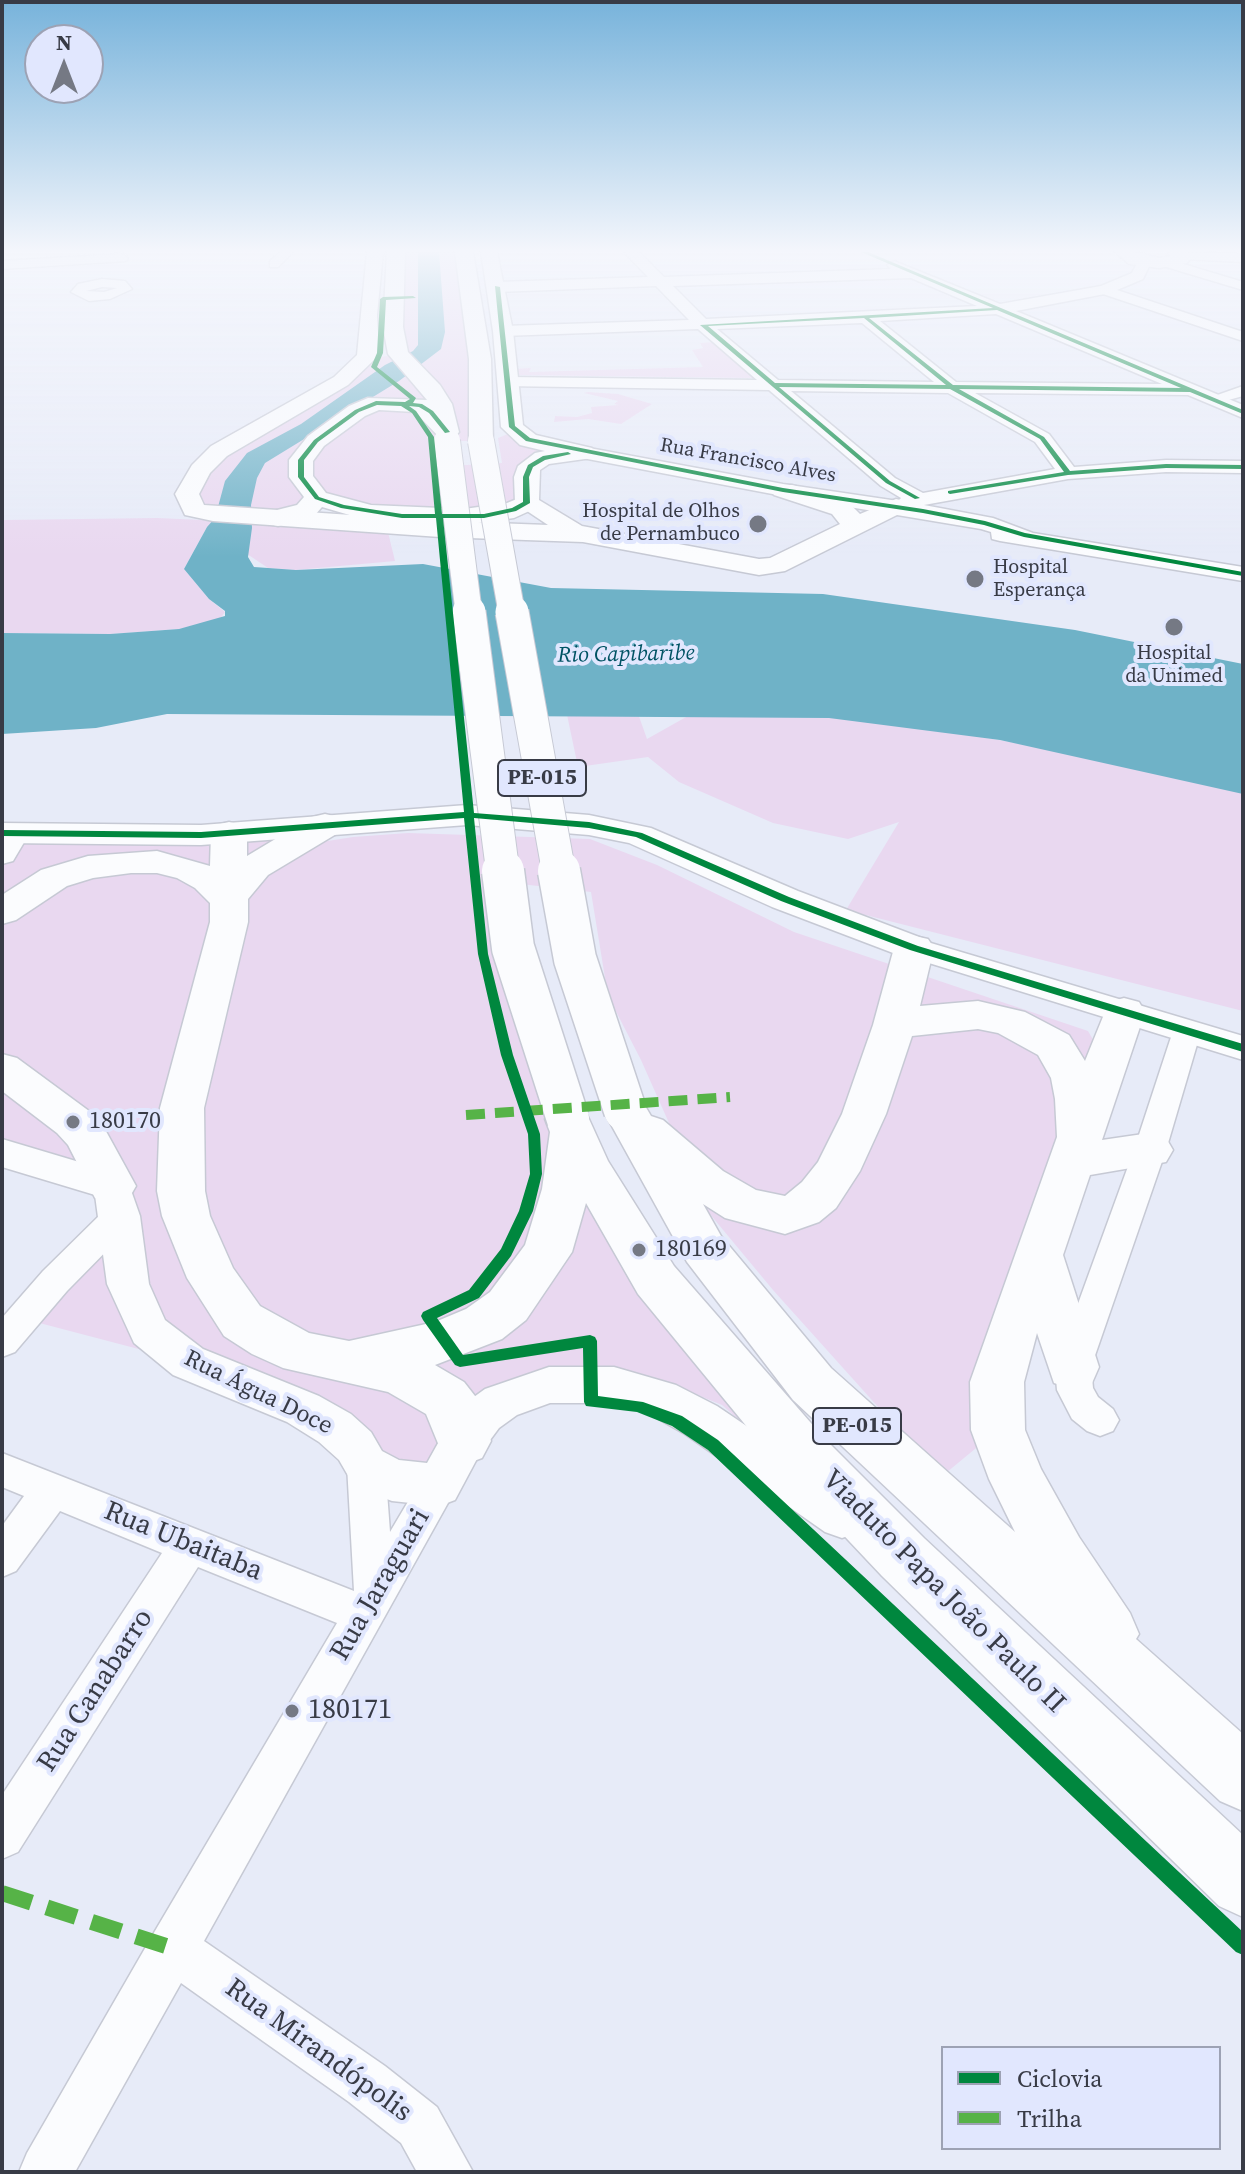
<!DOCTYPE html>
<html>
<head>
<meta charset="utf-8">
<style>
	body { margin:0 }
	#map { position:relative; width:1245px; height:2174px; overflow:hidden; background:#e7ebf8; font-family:"Source Serif 4",serif }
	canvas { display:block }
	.frame { position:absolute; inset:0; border:4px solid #383b46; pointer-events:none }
	.legend { position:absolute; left:941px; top:2046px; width:280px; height:104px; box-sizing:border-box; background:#e1e7fe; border:2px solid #9da2b4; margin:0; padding:10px 14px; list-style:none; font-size:24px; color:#383b46 }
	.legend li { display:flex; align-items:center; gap:16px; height:40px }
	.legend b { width:40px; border:2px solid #9da2b4 }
	.north { position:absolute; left:24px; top:24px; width:80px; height:80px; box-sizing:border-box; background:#e1e7fe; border:2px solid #9da2b4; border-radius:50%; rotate:0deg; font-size:22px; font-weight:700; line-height:32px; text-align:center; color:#383b46 }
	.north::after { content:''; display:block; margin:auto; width:28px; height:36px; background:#757984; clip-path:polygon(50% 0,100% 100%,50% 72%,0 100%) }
</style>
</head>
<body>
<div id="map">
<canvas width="1245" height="2174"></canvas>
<div class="frame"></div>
<ul class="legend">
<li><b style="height:10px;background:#00873e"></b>Ciclovia</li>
<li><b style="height:10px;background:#56b347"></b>Trilha</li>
</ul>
<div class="north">N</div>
</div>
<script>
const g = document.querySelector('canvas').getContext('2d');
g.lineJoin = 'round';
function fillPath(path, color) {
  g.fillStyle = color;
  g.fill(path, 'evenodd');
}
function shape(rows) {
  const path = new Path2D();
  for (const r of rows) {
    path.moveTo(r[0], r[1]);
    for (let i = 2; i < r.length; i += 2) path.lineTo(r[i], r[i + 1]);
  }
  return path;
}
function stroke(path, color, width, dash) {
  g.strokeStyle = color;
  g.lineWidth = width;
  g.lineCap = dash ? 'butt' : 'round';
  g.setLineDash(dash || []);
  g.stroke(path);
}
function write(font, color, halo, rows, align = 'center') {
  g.font = font + ' "Source Serif 4",serif';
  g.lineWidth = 8;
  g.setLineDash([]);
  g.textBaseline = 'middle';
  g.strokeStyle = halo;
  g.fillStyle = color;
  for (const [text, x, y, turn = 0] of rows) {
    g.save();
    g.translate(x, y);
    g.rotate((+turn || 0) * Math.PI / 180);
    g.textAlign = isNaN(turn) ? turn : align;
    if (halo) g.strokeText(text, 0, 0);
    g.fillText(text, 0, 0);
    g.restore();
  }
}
fillPath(shape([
	[396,252,462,252,481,441,447,441,447,466,502,463,498,438,510,433,553,448,540,458,524,503,460,518,317,499,297,514,187,509,200,470,370,359,398,354],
	[714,342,754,378,513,375,513,369,531,368,529,372,703,367,692,350,703,348,700,343],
	[588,392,618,394,652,404,621,424,588,419,554,422,555,416,577,417,592,413,591,407,618,405,614,404,618,401,584,393],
	[157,518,387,528,395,561,296,570,268,568,207,527,184,569,209,599,225,612,220,619,179,629,111,634,2,633,2,520],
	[811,707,1243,783,1243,1011,846,910,899,822,848,839,773,823,679,782,648,757,578,767,566,710,636,708,647,739,695,712],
	[325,825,283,848,353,837,408,833,590,839,657,865,794,932,1088,1031,1095,1043,998,1430,941,1477,773,1290,709,1213,641,1060,608,996,591,892,494,881,586,1164,788,1463,722,1405,653,1377,561,1390,522,1406,491,1432,449,1490,188,1362,28,1320,118,1204,2,1153,2,833]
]), '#e9d8f0');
fillPath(shape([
	[418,252,439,252,445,332,441,349,399,381,265,463,257,478,251,505,252,528,248,557,254,567,296,570,423,564,551,588,823,594,1075,630,1243,664,1243,794,1000,740,829,718,167,714,96,728,2,734,2,633,110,634,179,629,225,616,225,611,209,599,184,569,207,527,215,518,225,481,247,453,301,424,385,365,413,351,418,345]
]), '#6fb2c7');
const minor = shape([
	[280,252,293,252,278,267,270,267,270,261,280,252],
	[122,254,128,258,126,261,2,269,2,261,122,254],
	[1167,259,1243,282,1243,290,1163,266,1161,263,1167,259],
	[102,279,125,281,132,289,110,299,89,301,71,292,78,284,102,279],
	[102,287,117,288,104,292,86,291,102,287],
	[1105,286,1243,332,1243,341,1100,293,1099,290,1105,286],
	[1243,386,1243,396,1214,404,1206,399,1243,386],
	[1187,1021,1197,1024,1201,1031,1166,1150,1091,1367,1093,1388,1098,1397,1113,1409,1119,1420,1113,1431,1100,1436,1087,1431,1072,1419,1057,1390,1055,1367,1134,1150,1173,1031,1177,1024,1187,1021],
	[120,1204,132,1207,136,1216,132,1225,67,1291,15,1352,2,1357,2,1318,43,1271,108,1207,120,1204],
	[366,1448,379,1453,385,1465,390,1532,425,1473,439,1468,453,1473,458,1485,204,1941,385,2066,437,2107,473,2172,417,2172,401,2143,349,2102,181,1983,75,2172,19,2172,27,2153,155,1931,337,1623,198,1567,18,1852,2,1859,2,1795,162,1553,60,1511,16,1571,2,1577,2,1526,24,1496,2,1487,2,1453,354,1591,347,1465,353,1453,366,1448]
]);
const tertiary = shape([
	[624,252,639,252,664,277,891,269,887,265,894,261,1000,304,1101,286,1132,273,1139,259,1149,259,1151,262,1143,279,1110,293,1016,311,1243,405,1243,418,1188,395,975,393,1049,434,1074,467,1166,460,1243,461,1243,473,1166,472,1068,479,924,505,993,518,1033,533,1243,567,1243,581,1000,541,992,539,991,532,981,529,783,496,577,457,574,453,584,447,783,484,898,501,901,498,881,486,769,390,503,386,500,382,503,378,509,377,757,380,698,329,503,336,495,331,503,326,689,320,656,286,497,292,489,287,497,282,648,277,624,252],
	[911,278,977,306,706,319,673,286,911,278],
	[996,314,1162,384,956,382,880,321,996,314],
	[862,323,934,382,778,380,717,329,862,323],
	[791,391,948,393,1035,442,1055,469,923,493,895,478,791,391],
	[1176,252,1243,254,1243,262,1181,259,1176,258,1176,252],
	[14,825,24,828,29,834,13,861,2,864,2,830,14,825],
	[914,938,1243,1036,1243,1060,903,955,898,948,903,941,914,938],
	[2,1139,126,1176,140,1216,149,1284,165,1320,203,1349,319,1396,351,1414,371,1432,382,1451,399,1460,427,1463,447,1427,467,1402,485,1389,549,1367,614,1367,676,1385,717,1406,859,1502,866,1517,859,1532,842,1538,825,1532,685,1434,648,1413,614,1403,550,1403,517,1415,499,1428,479,1455,455,1500,439,1506,392,1501,376,1495,350,1479,339,1460,319,1442,287,1422,173,1375,134,1343,107,1284,95,1195,2,1167,2,1139]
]);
const secondary = shape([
	[367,252,383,252,377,315,379,351,376,358,348,385,227,456,210,473,199,494,204,505,440,521,548,525,515,503,514,477,518,466,535,453,545,451,520,445,501,427,493,331,481,252,497,252,513,331,523,425,536,435,592,448,595,453,592,458,549,464,540,470,539,500,582,526,759,559,770,558,840,524,832,514,774,495,771,490,774,485,792,485,850,504,860,514,896,499,905,501,908,506,905,511,785,571,759,575,583,542,440,537,213,521,185,515,175,494,192,465,211,446,334,377,357,355,367,252],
	[1115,252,1135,252,1159,258,1170,256,1168,252,1188,252,1190,259,1187,263,1159,268,1129,264,1115,252],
	[467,805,589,815,651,828,798,891,927,940,933,948,927,956,914,960,901,956,772,907,629,843,589,835,467,825,201,845,2,843,2,823,201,825,467,805]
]);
const trunk = shape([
	[387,252,405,252,403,327,408,352,440,385,452,404,459,432,455,437,439,437,415,412,379,410,365,416,324,446,313,461,313,476,326,493,371,505,464,509,507,503,527,495,536,498,540,503,536,508,514,518,464,525,370,521,322,507,315,515,278,526,269,524,265,518,269,512,297,505,304,497,289,477,289,460,308,436,349,406,368,398,427,400,388,354,383,327,387,252],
	[455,252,473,252,491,359,493,441,489,446,481,448,473,446,469,441,469,359,455,252],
	[325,814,338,817,343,825,338,833,268,875,248,899,248,922,204,1108,205,1191,210,1216,233,1268,260,1306,309,1333,349,1341,435,1322,466,1309,490,1292,525,1245,542,1189,550,1132,545,1119,552,1108,568,1103,584,1108,608,1161,674,1266,824,1438,924,1538,1243,1835,1243,1917,1219,1906,882,1576,784,1472,638,1294,586,1203,572,1252,526,1320,502,1339,435,1365,464,1382,475,1396,491,1441,482,1458,463,1465,444,1458,426,1414,388,1392,283,1368,252,1354,224,1336,187,1278,162,1216,157,1191,160,1108,210,922,210,903,195,888,177,878,157,873,131,873,93,878,67,886,16,920,2,924,2,895,41,870,88,856,157,851,210,866,211,833,216,825,229,822,242,825,247,833,247,856,312,817,325,814],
	[914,936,928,939,934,948,920,1006,978,1001,1025,1012,1069,1035,1085,1061,1109,1002,1124,998,1139,1002,1145,1012,1102,1140,1150,1133,1166,1138,1173,1150,1166,1162,1090,1175,1063,1255,1099,1367,1092,1383,1073,1389,1054,1383,1037,1333,1024,1382,1025,1430,1041,1469,1079,1537,1130,1613,1139,1634,1136,1639,1243,1734,1243,1811,1220,1801,793,1400,687,1262,603,1110,609,1099,625,1094,641,1099,651,1116,663,1120,723,1171,756,1190,785,1196,802,1182,818,1162,842,1114,873,1025,894,948,900,939,914,936],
	[978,1029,998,1033,1038,1055,1051,1078,1055,1099,1057,1137,970,1382,971,1430,989,1479,1015,1532,831,1368,721,1236,703,1204,725,1218,785,1234,819,1222,836,1208,860,1171,886,1114,912,1036,978,1029],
	[2,1054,17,1058,89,1111,102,1124,136,1186,129,1198,112,1204,95,1198,68,1145,57,1133,2,1091,2,1054]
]);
stroke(minor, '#c6c9d4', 3);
stroke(tertiary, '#c6c9d4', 3);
stroke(secondary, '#c6c9d4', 3);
stroke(trunk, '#c6c9d4', 3);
fillPath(minor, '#fbfcfe');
fillPath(tertiary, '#fbfcfe');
fillPath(secondary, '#fbfcfe');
fillPath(trunk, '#fbfcfe');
const trunkBridgeFar2 = shape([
	[447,441,469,614],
	[481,441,512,614]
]);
const trunkBridgeFar1 = shape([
	[469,612,503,873],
	[512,612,559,873]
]);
const trunkBridge = shape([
	[503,871,513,948,568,1119],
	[559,871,575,959,625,1110]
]);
stroke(trunkBridgeFar2, '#c6c9d4', 28, []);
stroke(trunkBridgeFar1, '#c6c9d4', 35, []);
stroke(trunkBridge, '#c6c9d4', 45, []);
stroke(trunkBridgeFar2, '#fbfcfe', 26);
stroke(trunkBridgeFar1, '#fbfcfe', 33);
stroke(trunkBridge, '#fbfcfe', 42);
stroke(shape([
	[466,1115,730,1097]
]), '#56b347', 10, [19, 10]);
stroke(shape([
	[2,1893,172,1948]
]), '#56b347', 16, [31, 16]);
fillPath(shape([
	[861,252,868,252,1243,410,1243,414,1190,392,959,389,1044,437,1070,471,1166,464,1243,465,1243,469,1166,468,1068,475,950,494,948,493,948,491,1064,472,1040,439,950,389,779,387,890,481,920,498,915,499,886,483,700,325,993,308,861,252],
	[997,310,1181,388,953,385,869,318,997,310],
	[864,318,946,385,775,383,708,326,864,318],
	[495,286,500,287,515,426,530,438,783,488,923,509,985,521,1025,533,1243,572,1243,576,1024,537,984,525,923,513,783,492,526,441,509,427,495,286],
	[383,297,413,296,416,298,386,300,383,353,377,367,416,398,413,403,422,404,433,411,450,432,445,433,429,413,419,407,409,406,416,411,434,437,442,514,484,514,512,508,523,502,523,477,528,465,543,456,568,452,571,454,545,460,533,467,529,477,530,503,516,511,484,518,443,518,474,813,589,822,642,833,789,897,918,946,1243,1044,1243,1052,910,950,781,901,636,837,589,828,474,818,488,954,513,1055,540,1134,542,1174,533,1211,511,1256,479,1298,437,1318,463,1355,590,1335,595,1337,597,1341,598,1396,643,1402,682,1416,718,1440,1243,1932,1243,1955,1236,1952,708,1450,672,1426,637,1412,586,1406,584,1402,583,1348,460,1367,455,1365,423,1320,421,1316,423,1312,469,1290,501,1249,519,1211,530,1174,528,1134,501,1055,478,954,464,818,201,838,2,836,2,830,201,832,464,812,436,518,402,518,341,508,315,499,298,477,298,460,314,440,355,410,376,401,405,402,410,399,371,367,377,353,380,299,383,297],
	[377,405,401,406,412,413,428,437,435,514,402,514,344,505,319,497,304,477,304,460,318,442,359,412,377,405]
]), '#00873e');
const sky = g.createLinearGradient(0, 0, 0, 557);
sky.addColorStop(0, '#77b3db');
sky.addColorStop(0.45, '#f4f6fc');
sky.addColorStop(1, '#f4f6fc00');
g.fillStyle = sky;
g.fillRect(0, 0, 1245, 557);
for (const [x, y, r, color] of [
	[758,524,10,"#757984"],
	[975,579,10,"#757984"],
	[1174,627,10,"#757984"],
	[73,1122,8,"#757984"],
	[639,1250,8,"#757984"],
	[292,1711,8,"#757984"]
]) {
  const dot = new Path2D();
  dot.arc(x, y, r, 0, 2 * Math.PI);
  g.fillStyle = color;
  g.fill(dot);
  stroke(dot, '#e1e7fe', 3);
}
write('20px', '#383b46', '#e1e7fe', [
	["Rua Francisco Alves",748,461,10]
]);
write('20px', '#383b46', '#e1e7fe', [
	["Hospital de Olhos",740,512],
	["de Pernambuco",740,535],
	["Hospital",993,568,"left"],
	["Esperança",993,591,"left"],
	["Hospital",1174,654,"center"],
	["da Unimed",1174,677,"center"]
], 'right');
write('italic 22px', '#005364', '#e1e7fe', [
	["Rio Capibaribe",626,655,-1]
]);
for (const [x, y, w] of [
	[542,778,88],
	[857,1426,88]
]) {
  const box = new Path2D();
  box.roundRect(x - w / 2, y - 18, w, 36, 6);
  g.fillStyle = '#e1e7fe';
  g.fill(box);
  stroke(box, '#383b46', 2);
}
write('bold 22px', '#383b46', null, [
	["PE-015",542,778],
	["PE-015",857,1426]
]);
write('24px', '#383b46', '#e1e7fe', [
	["180170",89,1122],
	["180169",655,1250]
], 'left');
write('24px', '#383b46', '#e1e7fe', [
	["Rua Água Doce",258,1393,26]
]);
write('28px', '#383b46', '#e1e7fe', [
	["Rua Ubaitaba",183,1542,22],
	["Rua Jaraguari",381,1585,-60],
	["Viaduto Papa João Paulo II",943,1592,45],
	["Rua Canabarro",96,1691,-57],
	["Rua Mirandópolis",318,2051,36]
]);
write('28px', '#383b46', '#e1e7fe', [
	["180171",308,1711]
], 'left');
</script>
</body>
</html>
